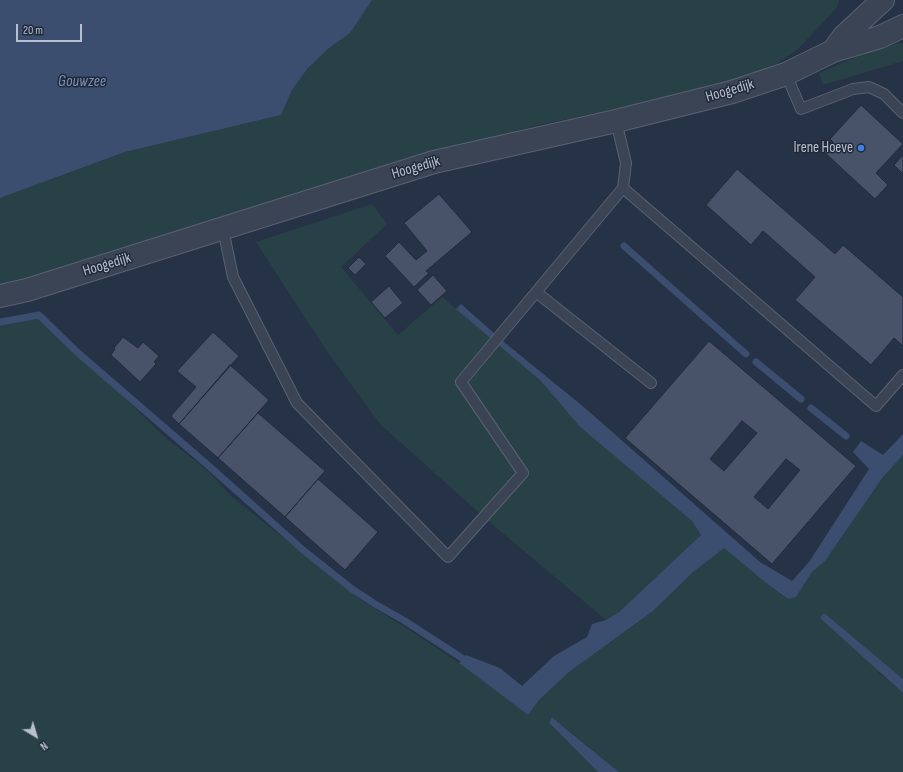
<!DOCTYPE html>
<html>
<head>
<meta charset="utf-8">
<style>
	body { margin:0 }
	#map { position:relative; width:903px; height:772px; overflow:hidden; background:#263246; font-family:"Sofia Sans Condensed",sans-serif }
	canvas { display:block }
	.north { position:absolute; left:16px; top:716px; width:40px; height:40px; -webkit-text-stroke:3px #1f293a; paint-order:stroke; rotate:142deg; font-size:11px; font-weight:700; line-height:16px; text-align:center; color:#b8c0ce }
	.north::after { content:''; display:block; margin:auto; width:14px; height:18px; background:#b8c0ce; clip-path:polygon(50% 0,100% 100%,50% 72%,0 100%) }
	.scale { position:absolute; left:16px; top:24px; width:66px; height:18px; box-sizing:border-box; border:2px solid #b8c0ce; border-top:0; padding-left:5px; font-size:12px; line-height:14px; white-space:nowrap; color:#b8c0ce; -webkit-text-stroke:3px #1f293a; paint-order:stroke }
</style>
</head>
<body>
<div id="map">
<canvas width="903" height="772"></canvas>
<div class="north">N</div>
<div class="scale">20 m</div>
</div>
<script>
const g = document.querySelector('canvas').getContext('2d');
g.lineJoin = 'round';
function fillPath(path, color) {
  g.fillStyle = color;
  g.fill(path, 'evenodd');
}
function shape(rows) {
  const path = new Path2D();
  for (const r of rows) {
    path.moveTo(r[0], r[1]);
    for (let i = 2; i < r.length; i += 2) path.lineTo(r[i], r[i + 1]);
  }
  return path;
}
function stroke(path, color, width, dash) {
  g.strokeStyle = color;
  g.lineWidth = width;
  g.lineCap = dash ? 'butt' : 'round';
  g.setLineDash(dash || []);
  g.stroke(path);
}
function write(font, color, halo, rows, align = 'center') {
  g.font = font + ' "Sofia Sans Condensed",sans-serif';
  g.lineWidth = 3;
  g.setLineDash([]);
  g.textBaseline = 'middle';
  g.strokeStyle = halo;
  g.fillStyle = color;
  for (const [text, x, y, turn = 0] of rows) {
    g.save();
    g.translate(x, y);
    g.rotate((+turn || 0) * Math.PI / 180);
    g.textAlign = isNaN(turn) ? turn : align;
    if (halo) g.strokeText(text, 0, 0);
    g.fillText(text, 0, 0);
    g.restore();
  }
}
fillPath(shape([
	[372,0,839,0,837,7,832,13,798,49,776,64,759,72,732,81,673,97,539,125,430,154,98,259,0,287,0,198,125,152,281,115,292,90,308,68,328,49,350,33],
	[899,43,903,44,903,61,823,85,819,73,885,45],
	[372,204,387,224,341,267,398,335,442,297,541,381,580,427,692,521,701,535,619,612,606,620,487,520,380,424,326,350,256,242],
	[39,315,167,439,196,461,213,476,231,496,361,600,405,627,459,663,528,715,540,699,569,672,653,611,691,573,724,548,766,583,788,599,796,597,812,572,825,561,883,477,903,454,903,679,881,661,879,673,903,693,903,772,619,772,552,717,549,724,598,772,0,772,0,321]
]), '#284146');
fillPath(shape([
	[0,0,372,0,350,33,328,49,308,68,292,90,281,115,125,152,0,198],
	[461,304,504,342,585,408,760,562,792,581,809,562,869,469,853,452,861,441,883,455,903,434,903,455,883,477,825,561,812,572,796,597,788,599,766,583,724,548,693,572,653,611,569,672,540,699,528,715,459,663,466,655,500,668,522,686,554,656,587,637,592,624,606,620,619,612,701,535,692,521,580,427,541,381,456,309],
	[824,613,903,679,903,693,820,618],
	[552,717,566,729,619,772,598,772,549,723]
]), '#3b4e6f');
stroke(shape([
	[624,246,746,354],
	[0,322,39,315,77,352,210,467,303,550,352,589,375,604,405,621,471,664],
	[756,362,801,399],
	[811,408,846,436]
]), '#3b4e6f', 7);
const building = shape([
	[861,105,903,144,876,173,888,185,875,199,824,152,833,142,830,139,861,105],
	[903,155,903,174,894,165,903,155],
	[737,169,835,254,843,245,903,297,903,346,894,338,871,365,795,300,815,277,763,231,751,245,706,205,737,169],
	[439,194,472,232,426,271,429,273,414,287,385,256,399,242,416,260,427,251,404,223,439,194],
	[359,257,366,264,355,275,348,268,359,257],
	[433,275,447,291,431,305,417,290,433,275],
	[389,286,403,303,385,318,371,302,389,286],
	[213,332,239,356,179,424,171,416,196,387,177,371,213,332],
	[123,337,138,348,143,342,159,356,154,362,156,364,140,382,111,355,115,349,114,348,123,337],
	[709,341,856,466,772,564,625,438,709,341],
	[742,421,757,433,724,471,710,459,742,421],
	[786,459,800,470,768,509,754,497,786,459],
	[230,365,269,400,218,458,179,424,230,365],
	[258,413,325,471,285,517,218,458,258,413],
	[318,479,378,532,345,570,285,517,318,479]
]);
fillPath(building, '#48536a');
stroke(building, '#212b3c', 1);
const service = shape([
	[786,74,801,109,853,89,869,87,884,94,903,113],
	[616,121,626,163,623,188,876,406,903,375],
	[223,229,233,277,297,403,448,557,523,473,461,382,623,188],
	[536,292,651,383]
]);
const tertiary = shape([
	[833,51,844,36,883,0],
	[0,296,27,290,434,162,616,121,732,92,786,74,833,51,880,37,903,26]
]);
stroke(service, '#596272', 12);
stroke(tertiary, '#596272', 24);
stroke(service, '#3b4455', 10);
stroke(tertiary, '#3b4455', 22);
for (const [x, y, r, color] of [
	[861,148,4,"#3f7fe0"]
]) {
  const dot = new Path2D();
  dot.arc(x, y, r, 0, 2 * Math.PI);
  g.fillStyle = color;
  g.fill(dot);
  stroke(dot, '#1f293a', 1.5);
}
write('15px', '#b8c0ce', '#1f293a', [
	["Hoogedijk",730,91,-16],
	["Hoogedijk",416,168,-16],
	["Hoogedijk",107,265,-17]
]);
write('15px', '#b8c0ce', '#1f293a', [
	["Irene Hoeve",853,148]
], 'right');
write('italic 16px', '#7e93b7', '#1f293a', [
	["Gouwzee",82,82]
]);
</script>
</body>
</html>
